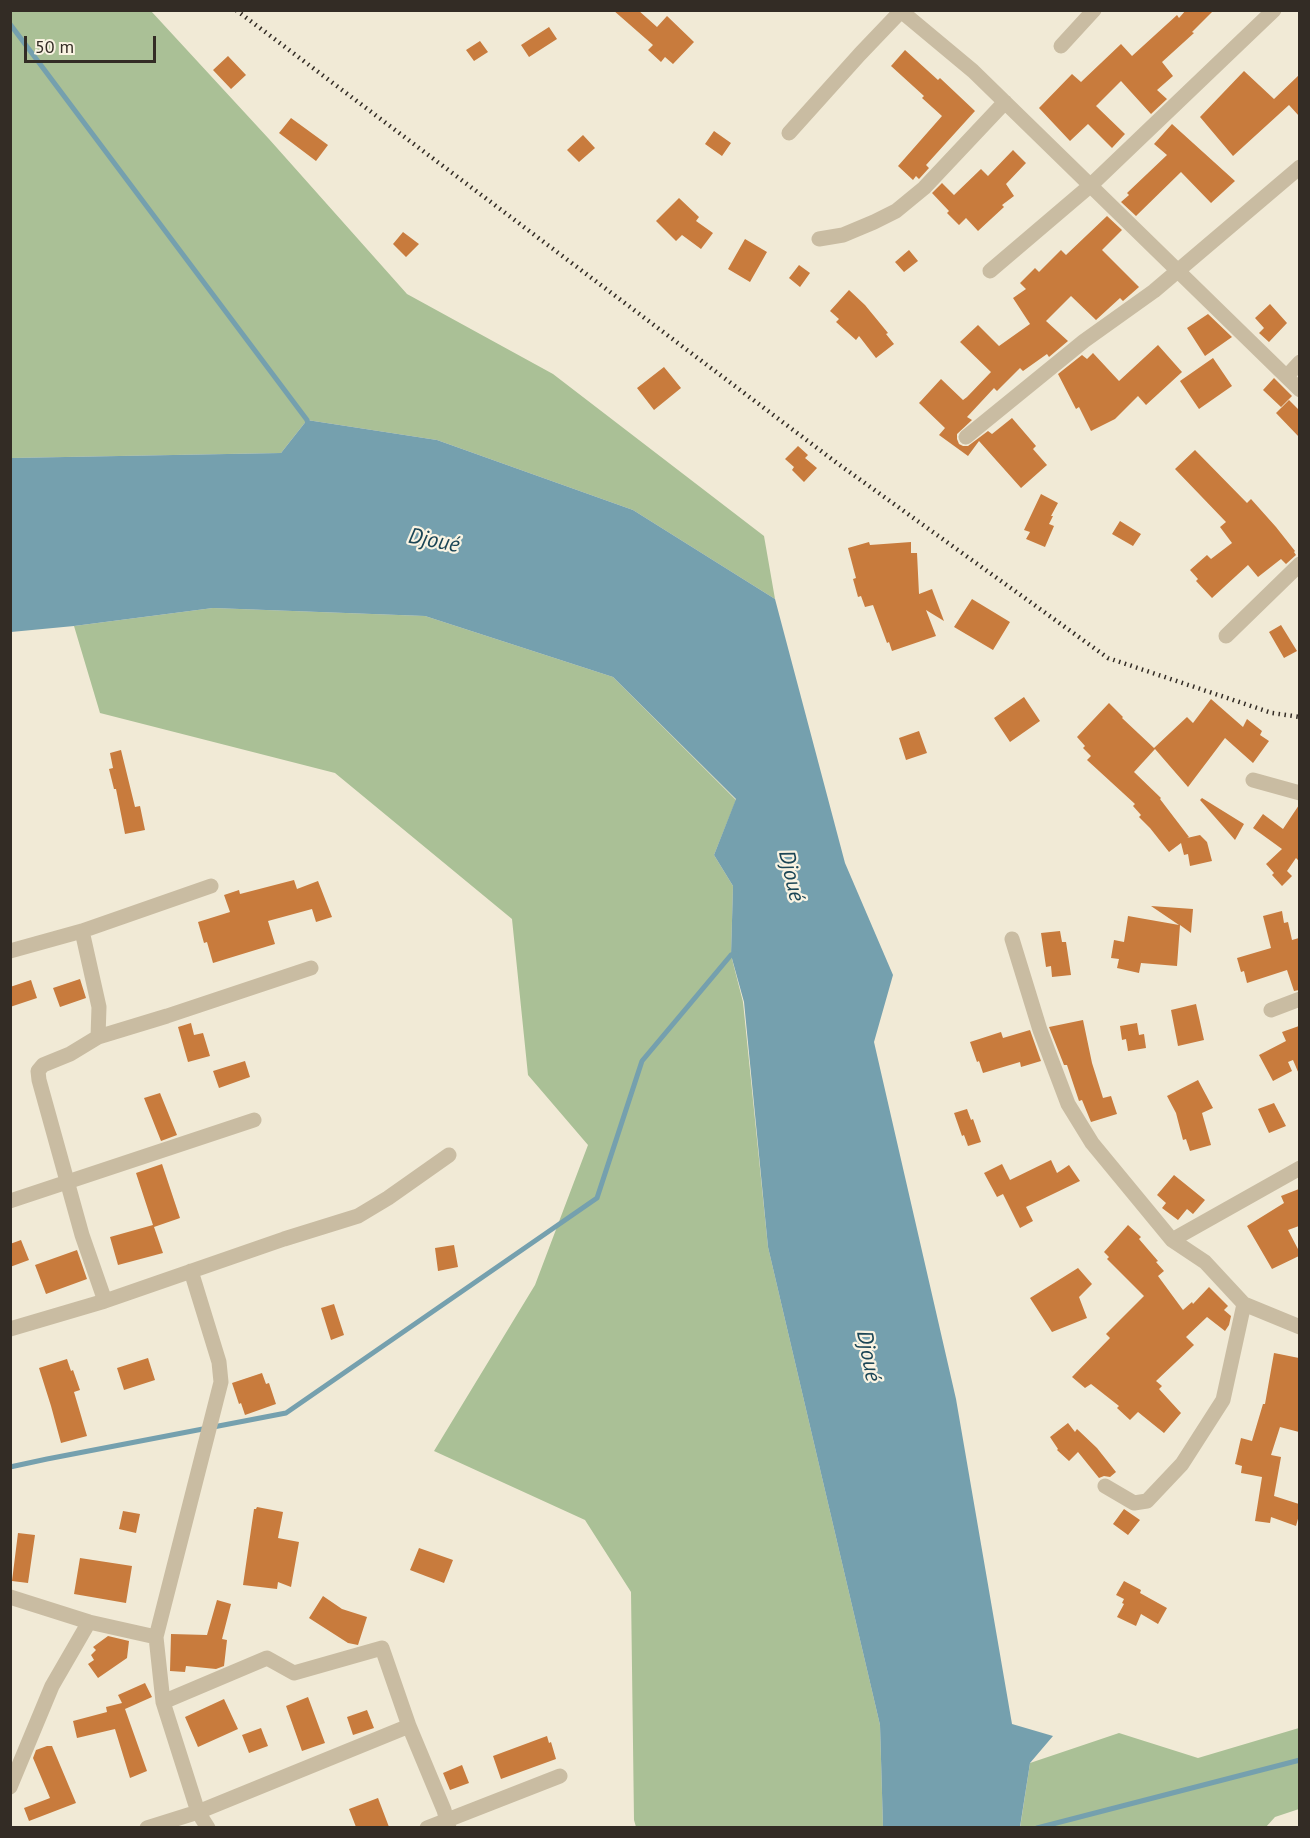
<!DOCTYPE html>
<html>
<head>
<meta charset="utf-8">
<style>
	body { margin:0 }
	#map { position:relative; width:1310px; height:1838px; overflow:hidden; background:#f1ead6; font-family:"PT Sans",sans-serif }
	canvas { display:block }
	.frame { position:absolute; inset:0; border:12px solid #332c25; pointer-events:none }
	.scale { position:absolute; left:24px; top:36px; width:132px; height:27px; box-sizing:border-box; border:3px solid #332c25; border-top:0; padding-left:8px; font-size:18px; line-height:21px; white-space:nowrap; color:#332c25; -webkit-text-stroke:4px #f9f3e2; paint-order:stroke }
</style>
</head>
<body>
<div id="map">
<canvas width="1310" height="1838"></canvas>
<div class="frame"></div>
<div class="scale">50 m</div>
</div>
<script>
const g = document.querySelector('canvas').getContext('2d');
g.lineJoin = 'round';
function fillPath(path, color) {
  g.fillStyle = color;
  g.fill(path, 'evenodd');
}
function shape(rows) {
  const path = new Path2D();
  for (const r of rows) {
    path.moveTo(r[0], r[1]);
    for (let i = 2; i < r.length; i += 2) path.lineTo(r[i], r[i + 1]);
  }
  return path;
}
function stroke(path, color, width, dash) {
  g.strokeStyle = color;
  g.lineWidth = width;
  g.lineCap = dash ? 'butt' : 'round';
  g.setLineDash(dash || []);
  g.stroke(path);
}
function write(font, color, halo, rows, align = 'center') {
  g.font = font + ' "PT Sans",sans-serif';
  g.lineWidth = 4.5;
  g.setLineDash([]);
  g.textBaseline = 'middle';
  g.strokeStyle = halo;
  g.fillStyle = color;
  for (const [text, x, y, turn = 0] of rows) {
    g.save();
    g.translate(x, y);
    g.rotate((+turn || 0) * Math.PI / 180);
    g.textAlign = isNaN(turn) ? turn : align;
    if (halo) g.strokeText(text, 0, 0);
    g.fillText(text, 0, 0);
    g.restore();
  }
}
fillPath(shape([
	[10,11,151,11,269,139,407,294,553,374,764,536,775,599,633,510,437,440,307,420,281,453,11,458],
	[213,608,425,616,613,677,736,800,714,855,733,886,731,955,743,1002,768,1247,880,1725,883,1827,636,1827,634,1820,631,1592,585,1520,434,1451,535,1285,588,1145,528,1075,512,919,335,773,100,713,74,626],
	[1299,1728,1299,1809,1275,1817,1266,1827,1020,1828,1030,1763,1119,1733,1198,1758]
]), '#aac096');
fillPath(shape([
	[307,420,437,440,633,510,775,599,845,863,893,975,874,1042,956,1399,1012,1724,1053,1736,1030,1763,1020,1827,883,1827,880,1725,768,1247,744,1002,731,955,733,886,714,855,736,799,613,677,425,616,213,608,74,626,11,632,11,458,281,453]
]), '#75a0ae');
stroke(shape([
	[10,24,307,420,308,425],
	[10,1467,47,1459,286,1413,597,1198,642,1061,731,955,736,954],
	[1037,1828,1300,1760]
]), '#75a0ae', 5);
fillPath(shape([
	[613,10,638,10,657,27,667,16,694,42,673,64,665,57,661,62,648,50,653,45],
	[1186,10,1214,10,1192,32,1194,33,1162,62,1173,76,1157,90,1167,99,1151,114,1121,81,1096,106,1125,134,1112,148,1088,124,1070,141,1039,108,1072,74,1081,82,1121,44,1132,56,1177,15,1179,18],
	[549,27,557,39,529,57,521,45],
	[480,41,488,52,474,61,466,50],
	[905,50,938,80,940,78,975,111,926,165,929,168,919,179,916,176,913,180,898,166,942,116,922,98,924,96,891,66],
	[228,56,246,75,231,89,213,70],
	[1244,71,1274,99,1299,75,1299,116,1289,105,1233,156,1200,117],
	[291,118,328,145,316,161,279,133],
	[1172,124,1235,181,1211,203,1181,172,1136,216,1121,202,1129,195,1127,193,1167,155,1154,144],
	[714,131,731,143,722,156,705,144],
	[583,135,595,148,579,162,567,150],
	[1013,150,1026,163,1006,184,1014,196,1002,205,1004,207,978,231,966,218,959,225,947,213,949,211,932,193,942,183,954,195,981,169,988,176],
	[679,198,699,217,696,221,713,233,701,249,682,235,676,241,656,221],
	[1107,216,1122,230,1102,250,1139,287,1123,301,1120,298,1096,320,1071,296,1046,321,1068,341,1049,357,1047,354,1023,371,1020,368,997,391,994,388,967,417,972,420,957,434,957,439,959,444,963,446,968,446,988,431,992,434,1012,418,1036,446,1033,449,1047,465,1021,488,979,441,968,456,939,435,945,428,919,403,941,379,963,400,967,397,991,372,960,342,978,325,999,346,1030,324,1013,298,1026,289,1020,283,1035,268,1039,272,1061,250,1066,255],
	[403,232,419,244,406,257,393,244],
	[745,239,767,252,750,282,728,269],
	[909,250,918,261,904,272,895,262],
	[799,265,810,273,800,287,789,278],
	[849,290,865,305,888,333,886,334,894,344,876,358,859,336,856,340,836,322,839,319,830,311],
	[1270,304,1287,323,1269,342,1259,333,1264,328,1255,318],
	[1208,314,1232,337,1205,356,1187,328],
	[1158,345,1182,372,1146,405,1138,396,1115,419,1091,431,1079,407,1076,409,1058,374,1082,355,1087,359,1093,353,1119,381],
	[1213,358,1232,386,1199,409,1180,381],
	[664,367,681,388,654,410,637,388],
	[1274,378,1292,396,1281,407,1263,390],
	[1289,400,1299,410,1299,437,1276,413],
	[798,446,808,455,805,458,817,468,804,482,792,470,794,467,785,459],
	[1195,450,1247,503,1251,499,1276,527,1295,551,1294,552,1296,555,1286,564,1281,559,1258,577,1248,565,1212,598,1196,581,1198,579,1190,570,1207,555,1211,559,1232,543,1220,527,1226,522,1175,469],
	[1041,494,1058,503,1051,516,1053,516,1049,524,1054,526,1045,547,1026,539,1030,532,1024,530],
	[1120,521,1141,534,1133,546,1112,534],
	[869,542,870,545,911,542,911,553,917,553,919,594,932,589,944,621,926,610,936,636,892,651,889,642,887,643,873,605,865,607,861,596,858,597,853,579,856,578,848,548],
	[972,599,1010,622,993,650,954,627],
	[1281,625,1297,651,1284,658,1269,632],
	[1024,697,1040,721,1010,742,994,718],
	[1211,699,1243,727,1247,719,1262,731,1260,735,1269,741,1253,763,1225,738,1188,787,1155,749,1134,772,1161,798,1160,799,1189,837,1187,838,1200,835,1207,842,1212,861,1190,866,1188,854,1184,855,1181,843,1169,852,1150,828,1139,817,1141,815,1133,806,1135,804,1087,760,1091,756,1083,748,1085,746,1077,737,1109,703,1123,717,1122,718,1154,748,1187,717,1193,723],
	[919,731,927,753,906,760,899,738],
	[121,750,135,807,140,806,145,830,125,834,116,789,114,789,109,769,113,768,110,753],
	[1202,798,1244,824,1235,840,1200,800],
	[1299,805,1299,861,1296,858,1287,871,1292,876,1282,886,1272,875,1274,873,1266,864,1282,849,1253,828,1263,814,1283,829],
	[294,880,297,889,318,881,332,917,316,922,312,909,268,921,275,944,213,963,207,942,204,943,198,922,230,912,224,895,239,890,240,894],
	[1151,906,1193,909,1191,933,1180,925,1177,966,1141,963,1139,973,1117,968,1119,959,1111,958,1114,940,1124,942,1128,916,1179,925],
	[1282,911,1284,923,1288,922,1292,940,1299,938,1299,990,1294,991,1287,970,1247,983,1244,971,1241,972,1237,958,1271,948,1263,916],
	[1060,931,1062,942,1066,942,1071,975,1052,977,1051,966,1046,967,1041,933],
	[80,979,86,998,60,1007,53,988],
	[31,980,37,998,10,1007,10,987],
	[1196,1004,1204,1040,1178,1046,1171,1010],
	[1083,1020,1092,1063,1103,1098,1111,1096,1117,1114,1091,1122,1082,1100,1079,1101,1067,1065,1064,1065,1049,1027],
	[191,1023,194,1035,203,1033,210,1056,188,1062,178,1027],
	[1137,1023,1139,1035,1144,1034,1146,1048,1128,1051,1126,1039,1122,1040,1120,1026],
	[1299,1026,1299,1074,1293,1060,1288,1062,1292,1071,1273,1081,1259,1055,1286,1041,1282,1032],
	[1030,1030,1041,1061,1021,1067,1020,1062,983,1073,979,1061,977,1062,970,1042,1001,1032,1003,1038],
	[245,1061,250,1077,219,1088,213,1071],
	[1198,1080,1213,1108,1202,1113,1211,1145,1190,1151,1186,1139,1183,1140,1176,1113,1167,1096],
	[160,1093,177,1135,161,1141,144,1098],
	[1274,1103,1286,1126,1269,1133,1258,1109],
	[967,1109,971,1120,973,1119,981,1142,968,1146,964,1135,962,1136,954,1113],
	[1051,1160,1057,1173,1069,1165,1080,1181,1026,1207,1033,1221,1020,1228,1003,1194,997,1197,984,1173,1002,1164,1010,1180],
	[162,1164,180,1218,154,1227,163,1253,118,1265,110,1237,153,1225,136,1173],
	[1174,1175,1205,1200,1193,1214,1187,1209,1178,1220,1162,1208,1166,1203,1157,1195],
	[1299,1189,1299,1226,1288,1230,1299,1251,1299,1256,1272,1269,1247,1226,1284,1203,1281,1196],
	[1128,1225,1141,1237,1139,1239,1158,1261,1156,1262,1164,1271,1158,1276,1183,1310,1192,1302,1193,1304,1209,1287,1228,1306,1224,1310,1231,1316,1229,1325,1225,1331,1207,1317,1186,1337,1194,1345,1156,1381,1162,1386,1159,1389,1181,1413,1164,1433,1138,1412,1130,1420,1117,1408,1119,1406,1091,1384,1085,1388,1072,1377,1110,1338,1106,1334,1144,1296,1107,1259,1109,1257,1104,1252],
	[21,1240,29,1260,10,1267,10,1244],
	[454,1245,458,1267,438,1271,435,1248],
	[77,1250,87,1279,46,1294,35,1265],
	[1078,1268,1092,1284,1079,1297,1087,1318,1052,1332,1030,1298],
	[334,1304,344,1335,331,1340,321,1308],
	[1274,1353,1299,1358,1299,1432,1280,1427,1271,1455,1281,1457,1274,1496,1299,1504,1299,1515,1296,1526,1271,1517,1270,1523,1255,1521,1262,1477,1241,1473,1242,1466,1235,1464,1241,1438,1252,1441,1263,1404,1265,1404],
	[148,1358,155,1380,124,1390,117,1368],
	[67,1359,71,1371,73,1370,80,1390,74,1392,87,1436,61,1443,51,1406,39,1368],
	[262,1373,266,1384,269,1383,276,1404,245,1415,241,1403,239,1404,232,1383],
	[1068,1423,1075,1432,1077,1429,1097,1448,1116,1472,1110,1477,1104,1476,1099,1478,1078,1452,1069,1461,1057,1450,1058,1449,1050,1437],
	[257,1507,283,1512,278,1538,299,1542,291,1587,278,1582,277,1589,243,1585,254,1509,256,1509],
	[1124,1509,1140,1520,1128,1535,1113,1524],
	[123,1511,140,1514,136,1533,119,1529],
	[18,1533,35,1535,28,1583,12,1581],
	[419,1548,453,1560,444,1583,410,1570],
	[80,1558,132,1566,126,1603,74,1594],
	[1124,1581,1141,1590,1140,1593,1167,1608,1158,1624,1141,1614,1136,1626,1117,1617,1124,1604,1122,1603,1124,1599,1116,1595],
	[323,1596,342,1609,367,1617,358,1645,348,1643,309,1618],
	[217,1600,231,1604,222,1639,227,1640,224,1666,216,1669,186,1666,185,1672,170,1671,171,1634,207,1635],
	[108,1636,129,1641,127,1658,98,1678,88,1664,94,1660,91,1655,96,1650,93,1647],
	[145,1683,152,1697,125,1709,147,1771,130,1778,115,1729,77,1738,73,1721,107,1712,106,1707,122,1703,118,1695],
	[308,1697,325,1743,302,1751,286,1706],
	[224,1699,238,1729,198,1747,185,1717],
	[367,1710,374,1728,353,1735,347,1717],
	[261,1728,268,1746,249,1753,242,1735],
	[547,1736,549,1743,551,1742,556,1759,501,1779,493,1756],
	[47,1746,52,1746,76,1803,29,1821,24,1808,50,1798,33,1758,36,1750],
	[462,1765,469,1783,450,1790,443,1773],
	[378,1798,389,1827,356,1827,349,1809]
]), '#c87b3d');
stroke(shape([
	[901,11,973,71,1300,390],
	[1061,46,1094,10],
	[789,133,860,54,902,10],
	[819,239,843,235,874,222,896,211,924,188,1005,102],
	[990,271,1091,185,1274,10],
	[1287,376,1300,362],
	[966,437,1084,341,1154,291,1300,167],
	[1226,636,1300,564],
	[1253,780,1300,793],
	[82,931,99,1007,98,1037,70,1054,43,1065,38,1071,39,1080,82,1235,105,1301],
	[1012,939,1040,1030,1068,1104,1092,1143,1172,1240,1205,1262,1244,1304,1300,1327],
	[10,951,82,931,211,886],
	[1271,1010,1300,999],
	[98,1037,167,1016,311,968],
	[10,1201,254,1120],
	[1172,1240,1300,1168],
	[191,1271,219,1362,221,1382,156,1637,163,1702,198,1812,208,1828],
	[10,1329,105,1301,284,1239,358,1216,388,1198,449,1155],
	[1105,1486,1134,1503,1147,1501,1182,1464,1223,1400,1244,1304],
	[10,1597,89,1622,156,1637],
	[163,1702,267,1658,294,1673,382,1648,409,1726,444,1810,449,1828],
	[10,1787,52,1686,89,1622],
	[147,1828,198,1812,409,1726],
	[427,1828,560,1776]
]), '#c9bca2', 15);
stroke(shape([
	[236,10,837,463,1108,658,1272,713,1300,717]
]), '#332c25', 4.5, [1.5, 4.5]);
write('italic 22px', '#1a4555', '#f9f3e2', [
	["Djoué",434,541,11],
	["Djoué",791,876,77],
	["Djoué",868,1356,79]
]);
</script>
</body>
</html>
